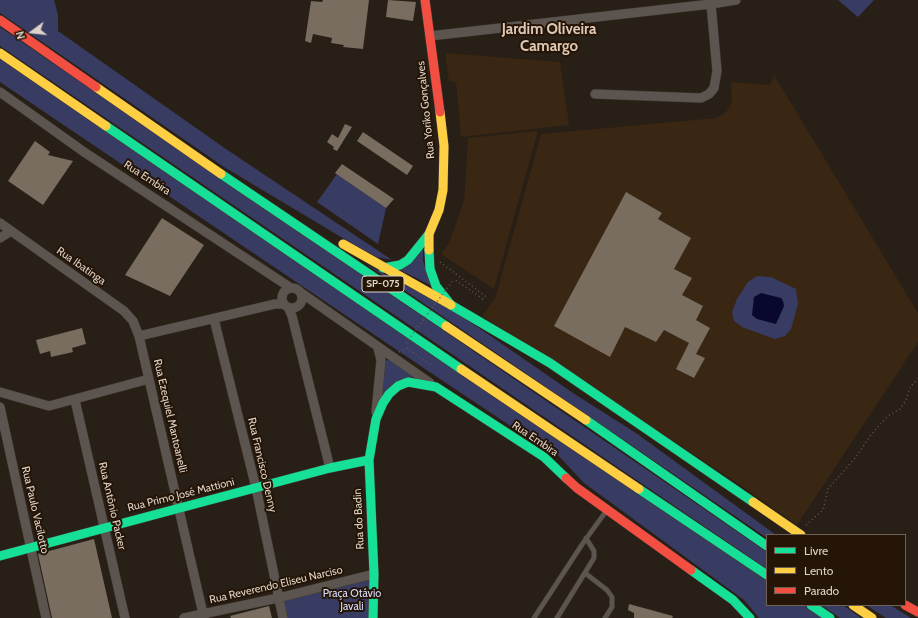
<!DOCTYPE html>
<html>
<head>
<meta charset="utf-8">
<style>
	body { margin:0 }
	#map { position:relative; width:918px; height:618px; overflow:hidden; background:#281f16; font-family:Cabin,sans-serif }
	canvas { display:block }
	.legend { position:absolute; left:766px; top:534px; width:140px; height:72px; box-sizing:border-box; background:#251506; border:1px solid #6f6154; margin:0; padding:5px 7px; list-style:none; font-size:12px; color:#ded3c9 }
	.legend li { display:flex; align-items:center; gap:8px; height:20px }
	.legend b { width:20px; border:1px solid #6f6154 }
	.north { position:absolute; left:12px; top:12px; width:40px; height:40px; -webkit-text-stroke:3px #251506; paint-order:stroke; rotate:255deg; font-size:11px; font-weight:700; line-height:16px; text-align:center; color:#ded3c9 }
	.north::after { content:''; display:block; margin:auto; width:14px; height:18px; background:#ded3c9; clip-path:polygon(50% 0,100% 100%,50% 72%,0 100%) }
</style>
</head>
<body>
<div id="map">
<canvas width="918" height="618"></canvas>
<ul class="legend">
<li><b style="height:5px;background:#16e098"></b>Livre</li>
<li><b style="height:5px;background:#ffcf43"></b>Lento</li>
<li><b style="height:5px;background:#f24e42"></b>Parado</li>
</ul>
<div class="north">N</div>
</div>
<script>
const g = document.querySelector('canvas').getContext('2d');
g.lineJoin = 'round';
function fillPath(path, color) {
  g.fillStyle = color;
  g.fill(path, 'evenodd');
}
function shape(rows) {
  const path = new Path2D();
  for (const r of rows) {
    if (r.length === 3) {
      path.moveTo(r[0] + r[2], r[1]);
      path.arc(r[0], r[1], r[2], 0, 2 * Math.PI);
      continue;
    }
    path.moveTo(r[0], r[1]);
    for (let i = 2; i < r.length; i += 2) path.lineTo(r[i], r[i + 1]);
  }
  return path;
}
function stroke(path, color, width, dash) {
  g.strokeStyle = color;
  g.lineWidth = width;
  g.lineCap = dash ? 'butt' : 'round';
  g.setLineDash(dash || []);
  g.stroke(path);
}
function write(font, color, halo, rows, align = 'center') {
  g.font = font + ' Cabin,sans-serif';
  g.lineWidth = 4;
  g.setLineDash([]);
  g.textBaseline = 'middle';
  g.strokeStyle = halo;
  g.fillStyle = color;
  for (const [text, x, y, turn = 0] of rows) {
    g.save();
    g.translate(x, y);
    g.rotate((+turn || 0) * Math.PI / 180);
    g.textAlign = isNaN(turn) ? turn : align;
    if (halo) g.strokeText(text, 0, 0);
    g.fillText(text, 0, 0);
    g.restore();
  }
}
fillPath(shape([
	[445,53,560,62,569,125,461,137,456,82,449,81],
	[774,75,918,313,918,342,797,525,734,481,482,316,495,299,541,134,716,118,725,113,729,108,732,101,731,82,770,85],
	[538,131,494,289,441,254,449,243,464,201,468,138]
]), '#392613');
fillPath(shape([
	[0,0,54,0,58,15,58,31,226,149,392,260,377,257,361,249,224,167,0,13],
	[838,0,874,0,858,17],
	[0,27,767,552,767,569,0,46],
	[0,59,767,581,767,605,803,605,823,618,759,618,744,600,584,483,556,453,524,435,431,373,0,82],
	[337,174,386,208,378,244,317,202],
	[423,248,423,261,432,286,398,269],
	[366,264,456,312,573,393,636,433,776,535,767,535,767,538],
	[757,276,771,277,796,289,798,304,791,329,785,336,775,339,742,327,734,321,732,312,737,299,748,282],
	[391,359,426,380,411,382,378,408,382,362],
	[372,576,372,618,283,618,279,600],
	[821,605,843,605,861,618,840,618],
	[866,605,890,605,911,618,886,618]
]), '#383c63');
fillPath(shape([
	[761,293,781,298,783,301,784,306,776,324,757,319,752,315,754,297]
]), '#0a072e');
fillPath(shape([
	[323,0,369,0,363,49,343,47,344,45,331,43,332,38,313,34,311,43,305,41,311,1,322,2],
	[388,0,416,2,413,21,386,17],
	[345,124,352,127,337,151,333,149,334,147,327,142,332,134,338,138],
	[363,132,413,166,407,175,357,141],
	[35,141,50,152,48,155,73,161,43,205,8,181],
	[342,164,394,199,386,208,335,173],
	[626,192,662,213,658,219,691,238,674,269,692,278,682,295,703,306,696,320,710,328,696,354,705,358,694,378,676,369,689,343,664,330,656,342,625,327,610,357,554,326],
	[162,218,204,245,170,296,125,275],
	[82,328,86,344,72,348,73,352,51,357,50,351,40,354,36,340],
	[94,539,112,618,52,618,38,554],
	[629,604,673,616,672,618,634,618,634,613,628,610],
	[269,606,272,618,231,618,230,616]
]), '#796d60');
const lane = shape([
	[585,573,607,590,612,597,612,607,605,618],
	[534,618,583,543,607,510],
	[557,618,594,558,594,551,586,538]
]);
const street = shape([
	[430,36,711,4,736,0],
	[0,92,84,152,291,288],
	[595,94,701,98,709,94,714,88,717,71,711,4],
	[0,223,124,311,133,321,139,336,204,618],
	[0,238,11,231],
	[292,298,10],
	[300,292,430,383],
	[288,307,292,316,330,468],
	[214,319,256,488,283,618],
	[139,336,275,304,284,304],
	[0,392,49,406,149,379],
	[75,400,125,618],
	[0,407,46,618],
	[376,412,381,360,378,348],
	[184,618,278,598,374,574]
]);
const fast = shape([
	[106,126,461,369],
	[221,174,446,326],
	[429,250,430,269,436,286,451,305,550,363,753,502],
	[383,268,400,265,408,260,429,234],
	[586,420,767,546],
	[639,489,767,575],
	[0,556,330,468,369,460],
	[691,570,733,600,750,618],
	[811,605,830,618],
	[373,618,374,574,369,460,376,419,383,403,389,394,398,386,408,382,436,387,544,457,566,478]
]);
const slow = shape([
	[0,53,106,126],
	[96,87,221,174],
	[343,244,451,305],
	[429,250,429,234,439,210,443,190,444,146,440,112],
	[446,326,586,420],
	[461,369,639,489],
	[753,502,801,535],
	[853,605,872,618]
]);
const jam = shape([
	[425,0,440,112],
	[0,20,96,87],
	[566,478,577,488,691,570],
	[905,605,918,612]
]);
stroke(lane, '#413933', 5.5);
stroke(street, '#413933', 10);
stroke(fast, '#413933', 10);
stroke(slow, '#413933', 10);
stroke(jam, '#413933', 10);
stroke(shape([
	[440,262,485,296,483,299,454,279],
	[399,352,407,348,430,365,432,363],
	[806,525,823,510,828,489,856,457,870,436,888,416,900,409,906,400,911,386,918,379]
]), '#605a54', 1.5, [1, 3]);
stroke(lane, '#5c554f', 4.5);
stroke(street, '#5c554f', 9);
stroke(fast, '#16e098', 9);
stroke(slow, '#ffcf43', 9);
stroke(jam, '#f24e42', 9);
stroke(shape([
	[406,343,454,279]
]), '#605a54', 1.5, [1, 3]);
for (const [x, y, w] of [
	[383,284,42]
]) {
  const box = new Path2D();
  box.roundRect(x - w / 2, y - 8, w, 16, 3);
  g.fillStyle = '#251506';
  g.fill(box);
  stroke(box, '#ded3c9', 1);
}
write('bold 10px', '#ded3c9', null, [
	["SP-075",383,284]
]);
write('11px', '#ded3c9', '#251506', [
	["Rua Yoriko Gonçalves",426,110,-96],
	["Rua Embira",147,178,33],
	["Rua Ibatinga",81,266,35],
	["Rua Ezequiel Mantoanelli",170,416,77],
	["Rua Embira",535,439,34],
	["Rua Francisco Denny",262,465,77],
	["Rua Primo José Mattioni",181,495,-14],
	["Rua Antônio Packer",112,506,77],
	["Rua Paulo Vacilotto",35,510,77],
	["Rua do Badin",359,519,-93],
	["Rua Reverendo Eliseu Narciso",276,585,-13]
]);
write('11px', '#d6ddfe', '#251506', [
	["Praça Otávio",352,594],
	["Javali",352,607]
]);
write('bold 15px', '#dec8b5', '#251506', [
	["Jardim Oliveira",549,30],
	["Camargo",549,47]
]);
</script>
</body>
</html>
